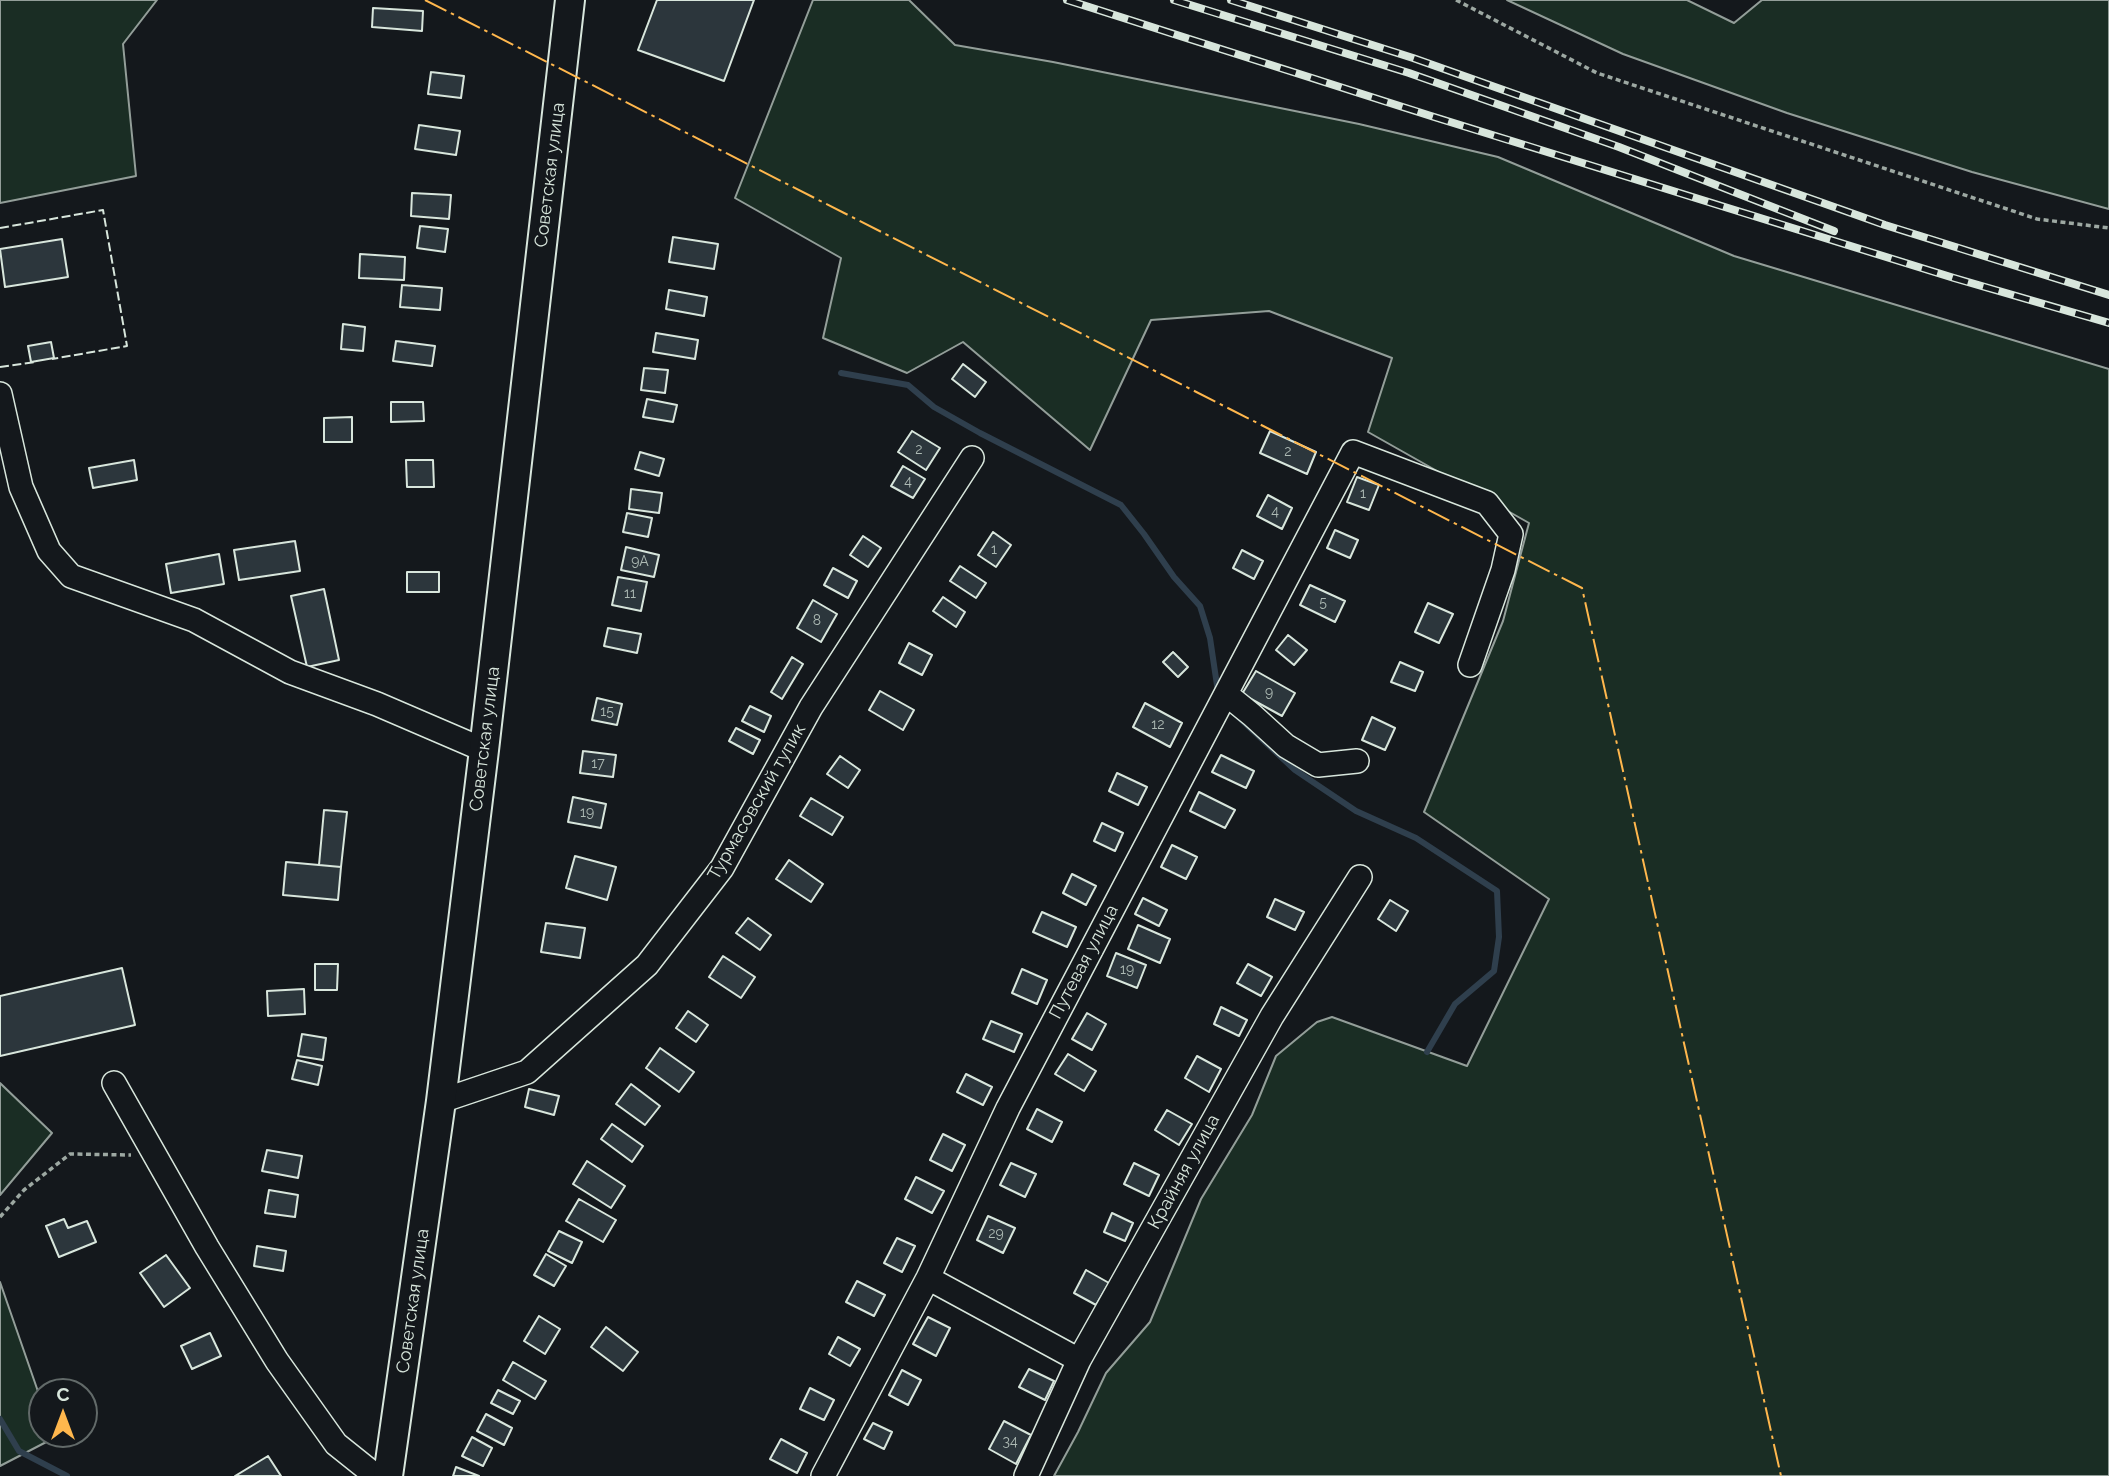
<!DOCTYPE html>
<html>
<head>
<meta charset="utf-8">
<style>
	body { margin:0 }
	#map { position:relative; width:2109px; height:1476px; overflow:hidden; background:#14181c; font-family:Raleway,sans-serif }
	canvas { display:block }
	.north { position:absolute; left:28px; top:1378px; width:70px; height:70px; box-sizing:border-box; background:#14181c; border:2px solid #626a69; border-radius:50%; rotate:0deg; font-size:19px; font-weight:700; line-height:28px; text-align:center; color:#d8e6dc }
	.north::after { content:''; display:block; margin:auto; width:24px; height:32px; background:#ffb74d; clip-path:polygon(50% 0,100% 100%,50% 72%,0 100%) }
</style>
</head>
<body>
<div id="map">
<canvas width="2109" height="1476"></canvas>
<div class="north">С</div>
</div>
<script>
const g = document.querySelector('canvas').getContext('2d');
g.lineJoin = 'round';
function fillPath(path, color) {
  g.fillStyle = color;
  g.fill(path, 'evenodd');
}
function shape(rows) {
  const path = new Path2D();
  for (const r of rows) {
    path.moveTo(r[0], r[1]);
    for (let i = 2; i < r.length; i += 2) path.lineTo(r[i], r[i + 1]);
  }
  return path;
}
function stroke(path, color, width, dash) {
  g.strokeStyle = color;
  g.lineWidth = width;
  g.lineCap = dash ? 'butt' : 'round';
  g.setLineDash(dash || []);
  g.stroke(path);
}
function write(font, color, halo, rows, align = 'center') {
  g.font = font + ' Raleway,sans-serif';
  g.lineWidth = 5;
  g.setLineDash([]);
  g.textBaseline = 'middle';
  g.strokeStyle = halo;
  g.fillStyle = color;
  for (const [text, x, y, turn = 0] of rows) {
    g.save();
    g.translate(x, y);
    g.rotate((+turn || 0) * Math.PI / 180);
    g.textAlign = isNaN(turn) ? turn : align;
    if (halo) g.strokeText(text, 0, 0);
    g.fillText(text, 0, 0);
    g.restore();
  }
}
const green = shape([
	[0,0,157,0,123,44,136,176,0,203,0,0],
	[813,0,909,0,955,45,1053,62,1359,124,1498,157,1734,256,2109,369,2109,1476,1054,1476,1078,1432,1106,1373,1150,1322,1201,1199,1252,1115,1276,1056,1317,1022,1332,1017,1467,1066,1549,899,1424,812,1503,621,1529,523,1368,432,1392,358,1269,311,1151,320,1090,450,963,342,907,373,823,338,841,258,735,198,813,0],
	[1507,0,1687,0,1734,23,1762,0,2109,0,2109,209,1972,172,1787,113,1623,54,1507,0],
	[0,1083,52,1133,0,1195,0,1083],
	[0,1282,42,1403,42,1434,53,1434,54,1438,0,1466,0,1282]
]);
fillPath(green, '#1a2d24');
stroke(green, '#939e99', 2);
stroke(shape([
	[841,373,908,385,934,407,980,433,1121,505,1144,534,1174,577,1200,606,1210,638,1218,692],
	[1233,712,1295,770,1356,811,1416,838,1497,891,1499,937,1494,971,1455,1004,1427,1052],
	[0,1419,19,1451,67,1476]
]), '#2f3f4d', 6);
const building = shape([
	[657,0,754,0,724,81,638,50,657,0],
	[373,8,423,11,422,31,372,27,373,8],
	[431,72,464,76,461,98,428,94,431,72],
	[419,125,460,131,456,155,415,149,419,125],
	[412,193,451,195,449,219,411,216,412,193],
	[420,226,448,229,445,252,417,248,420,226],
	[673,237,718,244,714,269,669,262,673,237],
	[62,239,68,277,5,287,0,249,62,239],
	[360,254,405,257,404,280,359,278,360,254],
	[402,285,442,288,440,310,400,307,402,285],
	[669,290,707,297,704,316,666,309,669,290],
	[343,324,365,327,363,351,341,349,343,324],
	[656,333,698,340,695,359,653,352,656,333],
	[396,341,435,346,432,366,393,361,396,341],
	[51,342,54,358,31,362,28,346,51,342],
	[963,364,986,382,975,397,952,379,963,364],
	[644,368,668,370,665,393,641,390,644,368],
	[647,399,677,405,673,422,643,417,647,399],
	[391,402,423,402,424,421,391,422,391,402],
	[352,417,352,442,324,442,324,418,352,417],
	[912,431,940,448,926,470,898,452,912,431],
	[1270,431,1316,452,1307,474,1260,453,1270,431],
	[640,452,664,459,659,476,635,469,640,452],
	[134,460,137,480,93,488,89,468,134,460],
	[406,460,433,460,434,487,407,487,406,460],
	[903,466,925,479,913,498,891,486,903,466],
	[1357,477,1379,485,1369,510,1347,502,1357,477],
	[631,489,662,493,659,513,629,509,631,489],
	[1268,495,1292,508,1282,529,1257,516,1268,495],
	[627,513,652,518,648,537,623,532,627,513],
	[1335,530,1358,540,1350,558,1327,548,1335,530],
	[993,532,1011,545,996,567,978,555,993,532],
	[863,536,881,548,868,567,850,555,863,536],
	[295,541,300,571,239,580,234,550,295,541],
	[626,547,659,555,654,577,621,570,626,547],
	[1242,550,1263,561,1254,579,1233,568,1242,550],
	[219,554,224,584,171,593,166,564,219,554],
	[960,566,986,583,976,598,950,581,960,566],
	[833,568,857,581,848,598,824,585,833,568],
	[407,572,439,572,439,592,407,592,407,572],
	[618,577,647,582,641,611,612,605,618,577],
	[1310,585,1345,601,1335,622,1300,605,1310,585],
	[324,589,339,660,307,667,291,596,324,589],
	[943,597,965,612,956,627,933,611,943,597],
	[813,600,837,614,821,642,797,628,813,600],
	[1428,603,1453,614,1439,643,1415,632,1428,603],
	[608,628,641,634,637,653,604,646,608,628],
	[1288,635,1307,650,1294,665,1276,650,1288,635],
	[909,643,932,655,922,675,899,663,909,643],
	[1173,652,1188,667,1178,677,1163,662,1173,652],
	[792,657,803,664,782,699,771,692,792,657],
	[1400,662,1423,672,1415,691,1391,682,1400,662],
	[1256,671,1295,693,1282,716,1242,694,1256,671],
	[880,691,914,710,903,730,869,710,880,691],
	[597,698,622,704,617,725,592,720,597,698],
	[1145,703,1182,723,1170,747,1133,727,1145,703],
	[750,706,771,716,764,732,742,721,750,706],
	[1372,717,1395,728,1385,750,1362,740,1372,717],
	[736,728,760,740,753,754,729,741,736,728],
	[583,751,616,755,613,777,580,773,583,751],
	[1221,755,1254,771,1246,788,1212,772,1221,755],
	[840,756,860,770,848,788,827,774,840,756],
	[1117,773,1147,787,1138,805,1109,791,1117,773],
	[1199,792,1235,810,1225,828,1190,811,1199,792],
	[573,797,606,804,601,828,568,822,573,797],
	[811,798,843,817,832,835,800,816,811,798],
	[324,810,347,812,341,867,319,865,324,810],
	[1102,823,1123,833,1115,851,1094,841,1102,823],
	[1172,845,1197,857,1186,879,1161,867,1172,845],
	[575,856,616,867,607,900,566,888,575,856],
	[789,860,823,884,811,902,776,879,789,860],
	[286,862,341,867,338,900,283,895,286,862],
	[1072,874,1096,886,1086,905,1063,893,1072,874],
	[1143,898,1167,910,1159,926,1135,914,1143,898],
	[1275,899,1304,912,1295,930,1267,917,1275,899],
	[1390,900,1408,911,1396,931,1378,919,1390,900],
	[1042,912,1076,927,1067,947,1033,932,1042,912],
	[748,918,771,935,760,950,736,933,748,918],
	[546,923,585,928,580,958,541,952,546,923],
	[1138,925,1170,939,1160,963,1128,949,1138,925],
	[1116,953,1146,965,1137,988,1107,976,1116,953],
	[723,956,755,977,741,998,709,977,723,956],
	[315,964,338,964,337,990,315,990,315,964],
	[1248,964,1272,977,1261,996,1237,983,1248,964],
	[122,968,135,1025,0,1056,0,996,122,968],
	[1022,969,1047,980,1037,1004,1012,993,1022,969],
	[304,989,305,1014,268,1016,267,991,304,989],
	[1221,1007,1247,1020,1239,1036,1214,1024,1221,1007],
	[688,1011,708,1025,696,1042,676,1028,688,1011],
	[1087,1013,1106,1024,1092,1050,1072,1039,1087,1013],
	[991,1021,1022,1034,1014,1052,983,1039,991,1021],
	[302,1034,326,1038,323,1060,298,1056,302,1034],
	[660,1048,694,1072,679,1092,646,1068,660,1048],
	[1068,1054,1096,1071,1084,1091,1055,1074,1068,1054],
	[1197,1056,1221,1069,1209,1092,1185,1078,1197,1056],
	[297,1060,322,1066,318,1085,292,1079,297,1060],
	[966,1074,992,1087,983,1105,957,1092,966,1074],
	[631,1084,660,1106,645,1125,616,1104,631,1084],
	[529,1089,559,1096,554,1115,525,1107,529,1089],
	[1037,1109,1062,1122,1052,1142,1027,1129,1037,1109],
	[1167,1110,1192,1124,1179,1145,1155,1130,1167,1110],
	[612,1124,643,1146,632,1162,601,1139,612,1124],
	[943,1134,965,1145,952,1171,930,1160,943,1134],
	[267,1150,302,1156,298,1178,262,1171,267,1150],
	[587,1161,625,1186,611,1208,573,1184,587,1161],
	[1011,1163,1036,1174,1025,1197,1000,1185,1011,1163],
	[1134,1163,1159,1175,1149,1196,1124,1184,1134,1163],
	[916,1177,944,1191,932,1213,905,1199,916,1177],
	[269,1190,298,1195,295,1217,265,1213,269,1190],
	[579,1199,616,1220,603,1242,566,1221,579,1199],
	[1112,1213,1133,1223,1125,1241,1104,1232,1112,1213],
	[988,1216,1015,1228,1003,1253,977,1240,988,1216],
	[64,1219,68,1228,87,1221,96,1242,59,1257,46,1226,64,1219],
	[559,1231,582,1242,572,1263,548,1251,559,1231],
	[897,1238,915,1246,902,1272,884,1263,897,1238],
	[257,1246,286,1251,283,1271,254,1266,257,1246],
	[546,1254,566,1266,554,1286,534,1275,546,1254],
	[166,1255,190,1288,164,1307,140,1273,166,1255],
	[1086,1270,1109,1283,1096,1305,1074,1293,1086,1270],
	[857,1281,885,1295,874,1316,846,1302,857,1281],
	[539,1316,560,1329,545,1354,524,1341,539,1316],
	[928,1317,950,1328,936,1356,913,1344,928,1317],
	[606,1327,638,1352,623,1371,591,1347,606,1327],
	[210,1333,221,1356,192,1369,181,1346,210,1333],
	[838,1337,860,1349,850,1366,829,1354,838,1337],
	[513,1362,546,1381,535,1399,503,1380,513,1362],
	[1029,1369,1054,1381,1045,1400,1019,1387,1029,1369],
	[902,1370,921,1380,908,1405,889,1395,902,1370],
	[810,1388,834,1400,824,1420,800,1409,810,1388],
	[498,1390,520,1401,513,1414,491,1403,498,1390],
	[486,1414,512,1428,504,1445,477,1431,486,1414],
	[1004,1421,1031,1435,1016,1464,989,1449,1004,1421],
	[873,1423,892,1432,884,1449,864,1439,873,1423],
	[472,1437,492,1448,483,1466,462,1456,472,1437],
	[781,1439,807,1453,797,1473,770,1459,781,1439],
	[268,1456,281,1476,235,1476,268,1456],
	[456,1467,479,1476,453,1476,456,1467]
]);
fillPath(building, '#2c363c');
stroke(building, '#d8e6dc', 2);
const minor = shape([
	[0,394,21,487,49,551,71,576,194,620,290,672,377,704,484,750],
	[1226,694,1252,715,1286,746,1318,765,1357,761],
	[114,1083,207,1247,277,1361,336,1444,376,1476],
	[441,1101,527,1072,647,965,722,868,811,707,972,458],
	[928,1278,1079,1360],
	[823,1476,928,1278,1008,1108,1353,452,1487,503,1511,534,1503,570,1470,665],
	[1026,1476,1079,1360,1272,1016,1360,877]
]);
const major = shape([
	[388,1476,441,1101,484,750,570,0]
]);
stroke(minor, '#d8e6dc', 26);
stroke(major, '#d8e6dc', 32);
stroke(shape([
	[1456,0,1597,73,2037,219,2109,228],
	[0,1217,24,1190,70,1154,131,1155]
]), '#9da8a2', 3.5, [5, 3.5]);
stroke(minor, '#14181c', 23);
stroke(major, '#14181c', 28);
const rail = shape([
	[1067,0,1431,116,1954,278,2109,323],
	[1174,0,1409,73,1619,147,1834,231],
	[1231,0,1413,58,1885,225,2109,295]
]);
stroke(rail, '#d8e6dc', 8);
stroke(rail, '#14181c', 5, [16]);
stroke(shape([
	[0,228,103,210,127,346,52,359],
	[0,367,35,362]
]), '#d8e6dc', 2, [9, 3.5]);
stroke(shape([
	[425,0,1582,588,1781,1476]
]), '#ffb74d', 2, [24, 5, 3.5, 5]);
write('14px', '#adbab4', null, [
	["2",919,450],
	["2",1288,452],
	["4",908,482],
	["1",1363,494],
	["4",1275,512],
	["1",994,550],
	["9А",640,562],
	["11",630,594],
	["5",1323,603],
	["8",817,621],
	["9",1269,693],
	["15",607,712],
	["12",1158,725],
	["17",598,764],
	["19",587,813],
	["19",1127,970],
	["29",996,1234],
	["34",1010,1442]
]);
write('18px', '#d8e6dc', '#14181c', [
	["Советская улица",550,175,-83],
	["Советская улица",485,739,-83],
	["Турмасовский тупик",757,802,-60],
	["Путевая улица",1084,962,-62],
	["Крайняя улица",1184,1172,-61],
	["Советская улица",413,1301,-82]
]);
</script>
</body>
</html>
